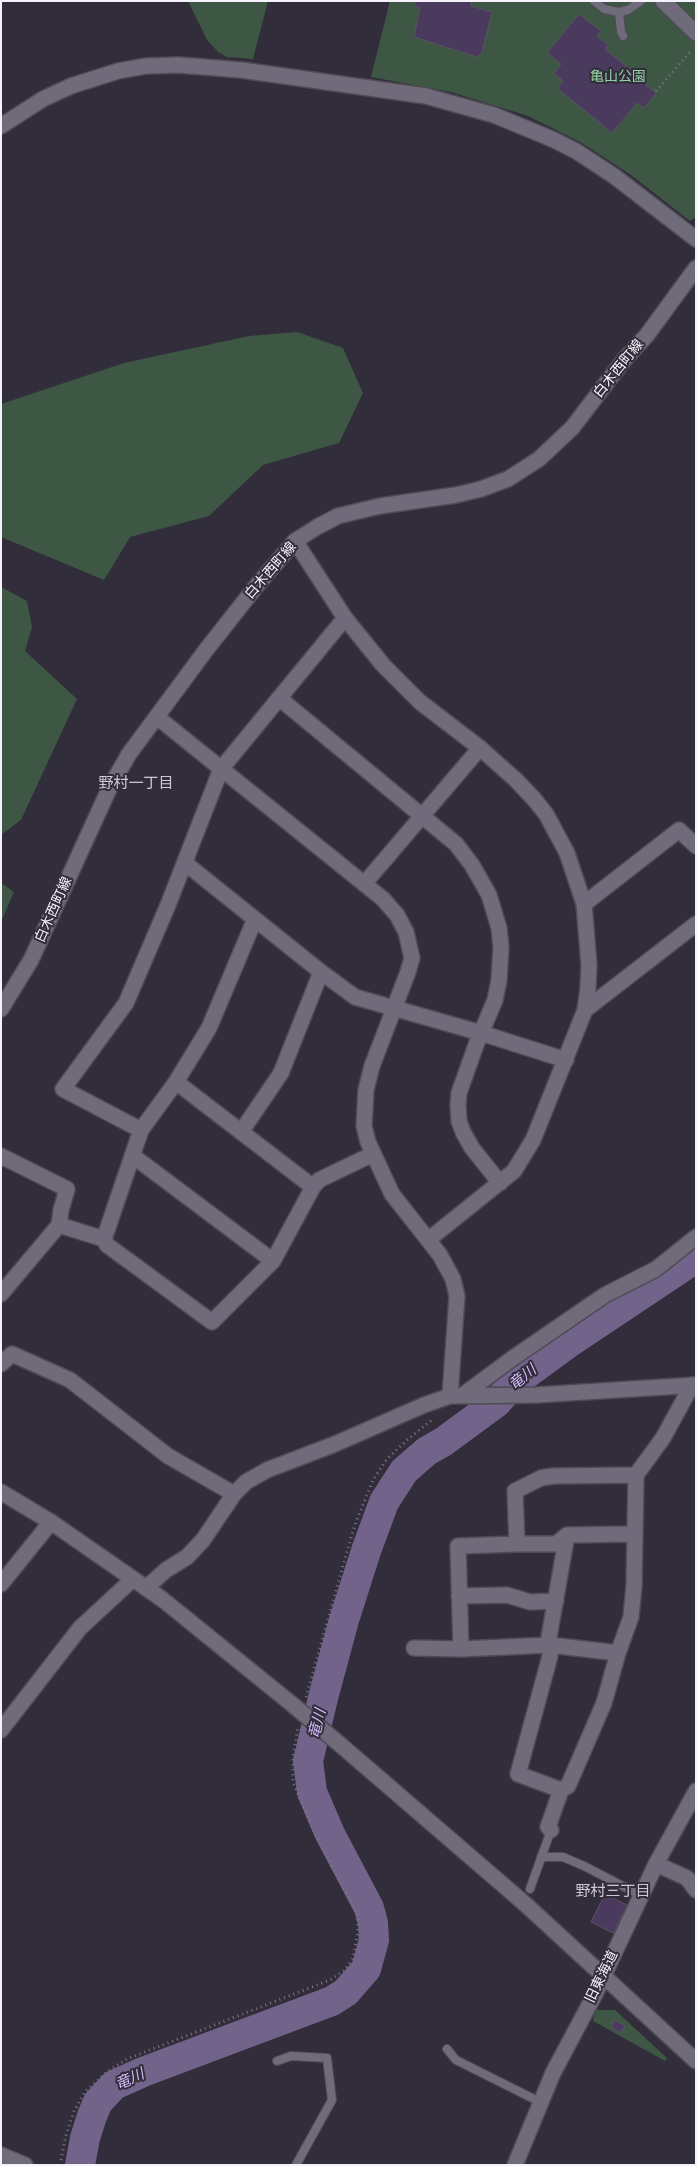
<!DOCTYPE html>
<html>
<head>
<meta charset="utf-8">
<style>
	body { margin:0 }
	#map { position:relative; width:697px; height:2166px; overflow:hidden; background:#322d3a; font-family:"DM Sans",sans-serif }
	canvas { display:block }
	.frame { position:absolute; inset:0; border:2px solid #f5f2fb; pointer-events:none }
</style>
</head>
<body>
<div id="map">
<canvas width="697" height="2166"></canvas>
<div class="frame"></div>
</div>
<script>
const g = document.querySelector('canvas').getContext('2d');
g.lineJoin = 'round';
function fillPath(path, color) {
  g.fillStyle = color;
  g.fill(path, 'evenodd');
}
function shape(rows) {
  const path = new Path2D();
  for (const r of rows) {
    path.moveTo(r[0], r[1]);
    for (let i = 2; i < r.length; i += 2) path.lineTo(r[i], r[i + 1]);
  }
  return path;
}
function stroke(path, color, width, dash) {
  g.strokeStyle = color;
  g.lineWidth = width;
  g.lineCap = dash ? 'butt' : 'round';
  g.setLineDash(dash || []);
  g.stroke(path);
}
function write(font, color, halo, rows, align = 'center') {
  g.font = font + ' "DM Sans","Noto Sans JP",sans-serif';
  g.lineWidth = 4;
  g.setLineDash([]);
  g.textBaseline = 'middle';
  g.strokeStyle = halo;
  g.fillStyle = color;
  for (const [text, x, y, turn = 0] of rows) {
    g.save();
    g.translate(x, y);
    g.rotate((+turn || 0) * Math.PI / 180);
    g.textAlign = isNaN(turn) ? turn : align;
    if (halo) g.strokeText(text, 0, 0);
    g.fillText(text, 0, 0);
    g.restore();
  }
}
fillPath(shape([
	[188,1,268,1,253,59,227,57,218,52,207,40],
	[390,1,696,1,696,217,690,221,631,175,582,143,528,116,451,92,371,77],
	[297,332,343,348,363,393,339,443,263,465,209,516,130,537,104,580,1,537,1,404,124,363,249,336],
	[1,587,27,601,32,627,25,651,77,699,21,820,1,835],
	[1,883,14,892,1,922],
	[595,2010,615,2010,667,2058,665,2061,593,2021]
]), '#3e5744');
stroke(shape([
	[80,2165,85,2138,92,2116,98,2102,114,2085,143,2072,332,2001,346,1992,366,1969,374,1940,373,1923,369,1908,330,1834,312,1792,308,1761,324,1694,344,1620,366,1551,384,1502,404,1471,427,1451,443,1442,496,1403,514,1383,570,1342,696,1258]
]), '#72638a', 30);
const building = shape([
	[416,1,472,1,471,6,492,12,482,52,477,57,414,37,420,8,414,6,416,1],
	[579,14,601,31,597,36,609,45,605,49,647,83,646,85,656,93,644,108,637,103,612,133,557,88,563,81,554,73,561,64,547,53,579,14],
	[605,1894,627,1905,613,1933,591,1922,605,1894],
	[615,2020,625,2026,620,2033,611,2027,615,2020]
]);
fillPath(building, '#493a5e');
stroke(building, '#595362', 1);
const service = shape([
	[594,1,604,9,619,12,628,10,641,1],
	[619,12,621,32,623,36],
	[541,1857,563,1857,584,1866,640,1895],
	[530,1889,551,1830],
	[447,2049,456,2060,540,2102],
	[277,2061,291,2056,327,2058,332,2100,296,2165]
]);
const minor = shape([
	[295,541,345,618,383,665,420,702,480,748,516,780,534,799,546,814,567,853,584,904,589,965,588,988,585,1010,533,1140,514,1171,428,1240],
	[279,698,456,844,472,865,489,895,499,928,501,947,499,980,495,1000,476,1045,459,1093,458,1105,459,1121,463,1132,472,1148,500,1183],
	[157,717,383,899,397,915,406,932,412,958,408,972,372,1066,366,1090,364,1126,368,1142,392,1194,440,1255,453,1279,457,1296,450,1396],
	[185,863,321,972,355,997,481,1033,566,1060],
	[364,884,480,748],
	[584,904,679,830,696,846],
	[255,919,209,1028,176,1082,141,1130,104,1239,107,1245,212,1322,273,1261,313,1187,319,1180,373,1154],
	[585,1010,696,924],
	[176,1082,313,1187],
	[141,1130,63,1089,126,1003,168,905,221,769,345,618],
	[241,1132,281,1073,321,972],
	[1,1156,67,1189,61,1210,59,1225,1,1294],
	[133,1156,273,1261],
	[59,1225,104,1239],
	[1,1364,12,1354,70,1380,168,1456,234,1494],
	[463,1395,513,1358,605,1295,656,1269,696,1237],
	[636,1475,663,1438,692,1385],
	[517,1544,556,1544,567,1535],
	[1,1584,51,1522],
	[146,1588,166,1570,187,1557,203,1540,234,1494,246,1482,267,1470,335,1444,424,1405,450,1396,536,1395,696,1385],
	[459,1596,507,1595,530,1602,556,1601],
	[414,1648,461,1649,458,1546,517,1544,515,1491,541,1478,553,1476,636,1475,634,1586,631,1617,618,1653,604,1703,568,1786,561,1790,548,1827,551,1830],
	[461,1649,550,1645,550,1656,518,1774,561,1790],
	[618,1653,550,1645,549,1637,567,1535,633,1534],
	[1,1730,80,1628,133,1579],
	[656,1864,687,1878,696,1890],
	[515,2165,553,2073,595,1994,656,1864,696,1791]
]);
const tertiary = shape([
	[663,1,696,33],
	[1,126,43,99,71,86,118,71,146,66,179,65,241,70,426,96,494,115,552,139,576,151,614,176,696,239],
	[1,1492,51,1522,162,1599,293,1705],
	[343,1747,524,1903,696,2061],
	[1,2155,25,2165]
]);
const secondary = shape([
	[1,1009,31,960,110,787,129,754,206,650,258,584,295,541,317,527,338,516,380,506,456,495,481,489,508,479,539,459,572,428,624,360,647,335,696,268]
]);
stroke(service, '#4f4b55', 10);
stroke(minor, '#4f4b55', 18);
stroke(tertiary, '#4f4b55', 18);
stroke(secondary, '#4f4b55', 18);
stroke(shape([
	[656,91,690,52],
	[306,1697,348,1548,356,1522,373,1480,387,1459,407,1440,433,1419],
	[60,2165,66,2135,74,2111,85,2092,108,2071,127,2059,330,1980,345,1970,353,1958,358,1932,357,1913,314,1832,293,1782,293,1758,298,1727]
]), '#7c7884', 3, [1, 4]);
stroke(service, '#706b7a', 8);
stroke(minor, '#706b7a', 15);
stroke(tertiary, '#706b7a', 15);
stroke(secondary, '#706b7a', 15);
const tertiaryBridge = shape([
	[293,1705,343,1747]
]);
stroke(tertiaryBridge, '#4f4b55', 18, []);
stroke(tertiaryBridge, '#706b7a', 15);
write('14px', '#93d3a4', '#322d3a', [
	["亀山公園",618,77]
]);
write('14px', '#f5f2fb', '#322d3a', [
	["白木西町線",619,369,-51],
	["白木西町線",271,571,-49],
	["白木西町線",54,910,-66],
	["旧東海道",602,1977,-64]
]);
write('15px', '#cdc7d8', '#322d3a', [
	["野村一丁目",136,784],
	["野村三丁目",613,1892]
]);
write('italic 15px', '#d3bafa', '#322d3a', [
	["竜川",523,1378,-39],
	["竜川",318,1724,-76],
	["竜川",130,2080,-24]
]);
</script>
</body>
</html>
